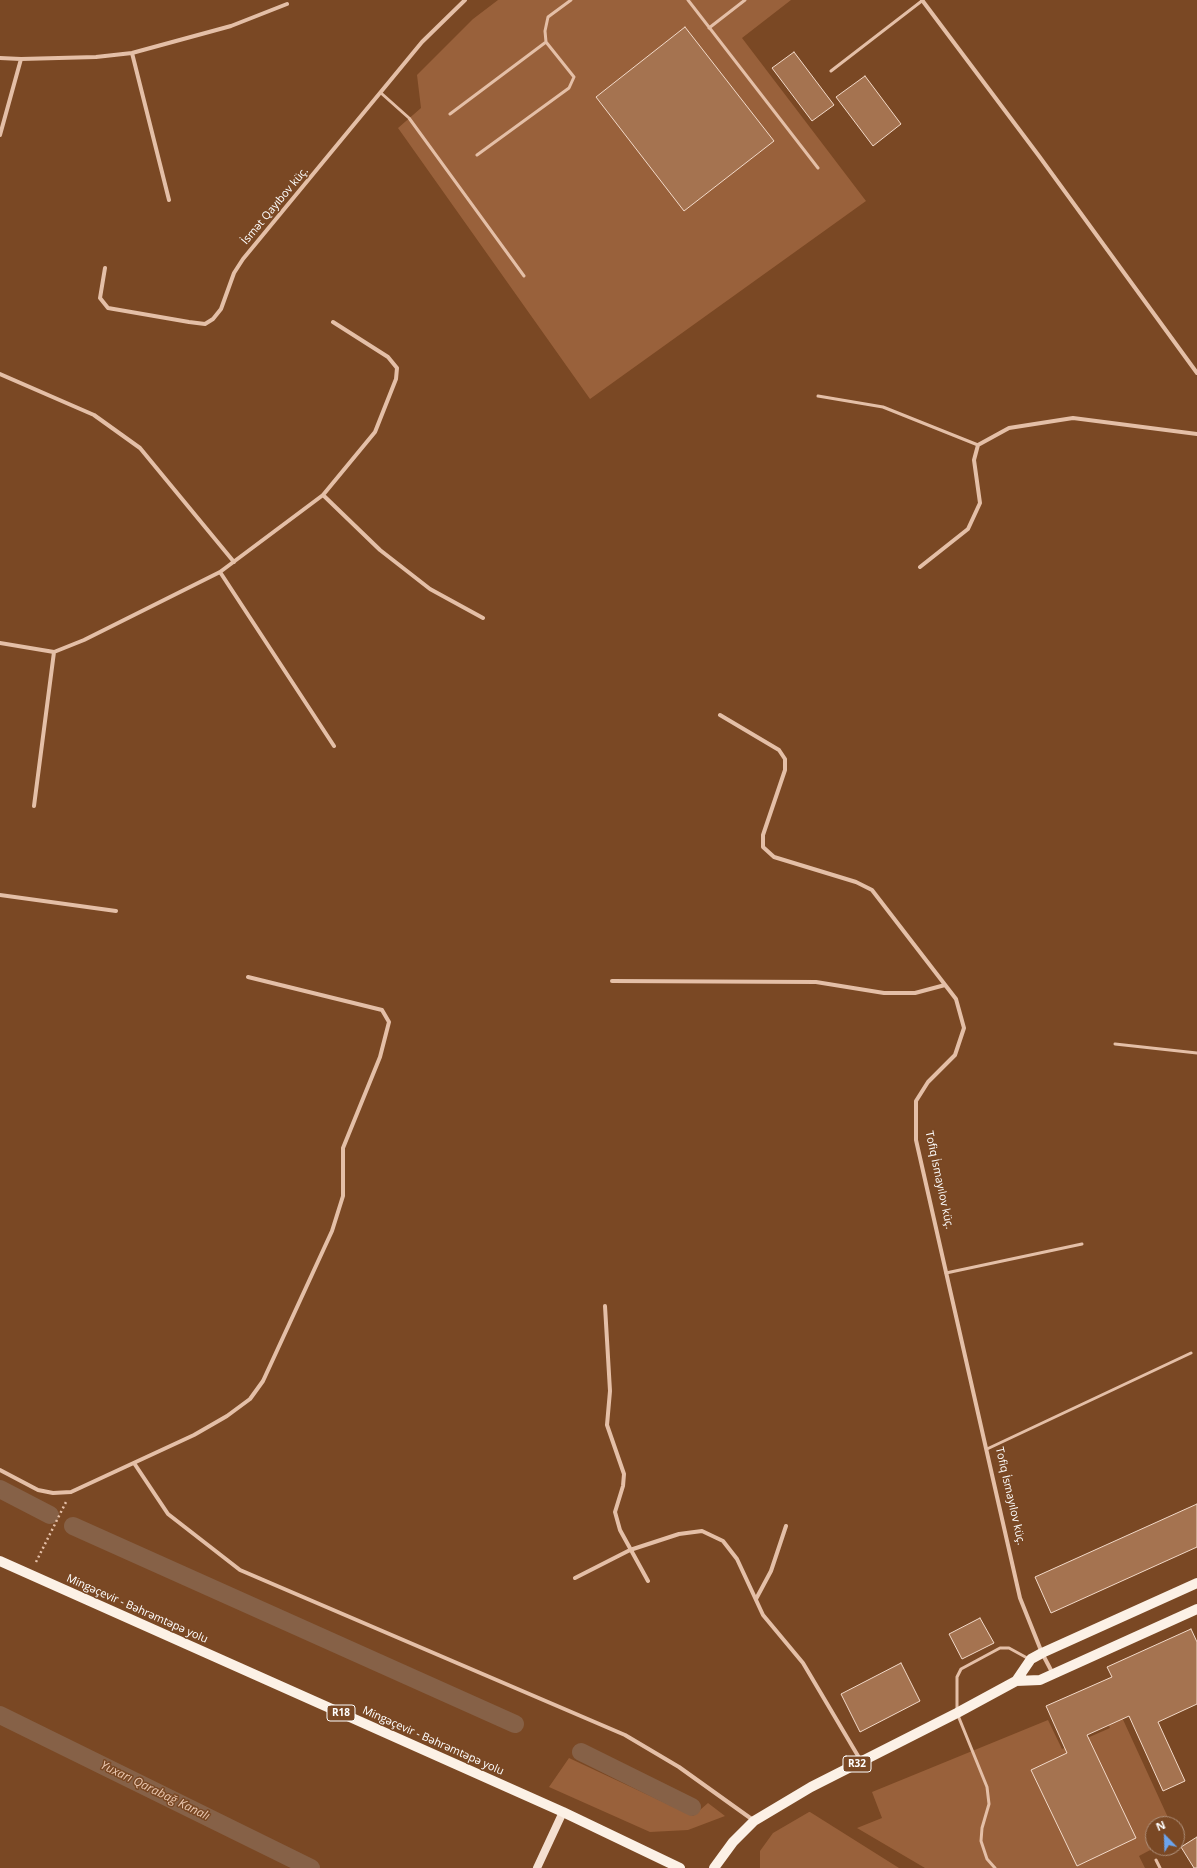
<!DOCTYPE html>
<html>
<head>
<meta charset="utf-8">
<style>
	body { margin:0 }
	#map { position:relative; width:1197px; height:1868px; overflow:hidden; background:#7a4824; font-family:"Open Sans",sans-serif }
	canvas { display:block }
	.north { position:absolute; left:1145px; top:1816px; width:40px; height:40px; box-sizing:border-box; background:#7a4824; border:1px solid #af917c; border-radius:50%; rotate:337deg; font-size:11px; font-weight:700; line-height:16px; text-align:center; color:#fff }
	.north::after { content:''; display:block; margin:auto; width:14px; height:18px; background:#6ba4ee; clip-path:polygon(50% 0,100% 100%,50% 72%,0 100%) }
</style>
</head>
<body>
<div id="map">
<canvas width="1197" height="1868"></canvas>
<div class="north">N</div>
</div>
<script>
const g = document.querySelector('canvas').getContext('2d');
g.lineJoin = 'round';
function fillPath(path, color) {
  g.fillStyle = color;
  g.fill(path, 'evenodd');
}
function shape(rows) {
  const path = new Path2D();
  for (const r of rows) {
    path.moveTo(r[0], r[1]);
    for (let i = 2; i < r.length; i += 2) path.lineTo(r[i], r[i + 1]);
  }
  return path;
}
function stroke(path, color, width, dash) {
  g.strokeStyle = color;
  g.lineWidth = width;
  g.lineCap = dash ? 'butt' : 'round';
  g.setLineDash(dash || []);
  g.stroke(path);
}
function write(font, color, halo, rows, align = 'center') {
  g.font = font + ' "Open Sans",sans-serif';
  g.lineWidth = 3;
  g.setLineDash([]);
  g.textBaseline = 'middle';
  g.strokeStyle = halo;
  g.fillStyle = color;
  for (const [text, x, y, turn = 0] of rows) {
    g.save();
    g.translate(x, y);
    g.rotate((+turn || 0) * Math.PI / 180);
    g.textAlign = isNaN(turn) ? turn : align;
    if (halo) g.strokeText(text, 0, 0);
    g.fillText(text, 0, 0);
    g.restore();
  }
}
fillPath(shape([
	[498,0,791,0,742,38,866,201,590,399,398,128,421,108,417,75,473,19],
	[1108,1687,1171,1824,1153,1824,1154,1848,1139,1856,1145,1868,925,1868,857,1828,882,1818,872,1792,1048,1720,1062,1749,1110,1728,1094,1693],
	[569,1758,693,1816,708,1803,725,1816,688,1830,650,1832,549,1787],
	[809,1812,810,1812,899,1868,760,1868,760,1851,773,1833]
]), '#99613b');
stroke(shape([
	[0,1489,50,1515],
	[73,1526,515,1724],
	[0,1715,311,1868],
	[581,1752,692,1807]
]), '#866147', 18);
const building = shape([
	[685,27,774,141,684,211,596,97,685,27],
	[794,52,834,105,812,121,772,68,794,52],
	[865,76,901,124,873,146,836,97,865,76],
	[1197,1504,1197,1547,1051,1613,1035,1577,1197,1504],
	[980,1618,994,1643,962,1659,949,1634,980,1618],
	[1191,1629,1197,1642,1197,1704,1158,1722,1185,1781,1163,1791,1129,1716,1087,1735,1136,1838,1077,1866,1031,1770,1067,1753,1046,1706,1112,1677,1107,1667,1191,1629],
	[901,1663,920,1701,860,1732,841,1694,901,1663],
	[1197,1837,1197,1868,1194,1868,1181,1847,1197,1837]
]);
fillPath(building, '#a57350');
stroke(building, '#f3dac9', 1);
stroke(shape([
	[36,1562,66,1502]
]), '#e4bfa7', 2.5, [2, 3]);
stroke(shape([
	[688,0,818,168],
	[709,28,745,0],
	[831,71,923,0],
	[381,93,409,118,524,276],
	[450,114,546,42],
	[477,155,569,88,574,77,546,42,545,31,548,17,571,0],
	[818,396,883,407,978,445],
	[1115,1044,1197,1053],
	[946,1273,1082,1244],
	[987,1449,1191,1353],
	[1156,1860,1160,1868],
	[995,1868,987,1859,981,1841,982,1828,989,1804,987,1787,957,1713,957,1677,961,1669,1000,1648,1009,1648,1029,1659]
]), '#e4bfa7', 3);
stroke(shape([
	[922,0,1039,156,1197,373],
	[132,53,169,200],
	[0,58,21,59,96,57,132,53,231,26,287,4],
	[0,135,21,59],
	[105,268,100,298,108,308,189,322,205,324,213,319,221,309,234,273,243,259,422,42,465,0],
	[0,374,94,415,140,448,234,562],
	[323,495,380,550,430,589,483,618],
	[920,567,968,529,980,503,974,460,978,445,1009,428,1073,418,1197,434],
	[220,572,334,746],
	[0,643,54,652,84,640,220,572,323,495,375,432,396,379,397,368,388,357,333,322],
	[720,715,779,750,785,759,785,770,763,835,763,847,774,857,856,882,872,890,956,999,964,1028,955,1055,928,1082,916,1101,916,1140,1020,1598,1042,1653,1053,1674],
	[34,806,54,652],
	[0,895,116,911],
	[612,981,816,982,884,993,915,993,945,985],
	[605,1306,610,1391,607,1425,624,1474,623,1486,615,1512,620,1530,648,1581],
	[134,1463,168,1514,240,1570,625,1735,679,1767,753,1820],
	[0,1470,38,1490,53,1493,71,1492,194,1435,227,1416,250,1399,263,1381,332,1231,343,1196,343,1148,380,1057,389,1022,382,1010,248,977],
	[575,1578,630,1550,679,1534,702,1531,723,1541,737,1559,763,1615,803,1663,861,1761],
	[756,1599,771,1571,786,1526]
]), '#e4bfa7', 4);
stroke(shape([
	[537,1868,563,1812]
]), '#f4dfd0', 8);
stroke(shape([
	[0,1561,563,1812,680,1868],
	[1016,1681,1040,1680,1197,1609],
	[714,1868,733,1842,754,1821,811,1787,957,1713,1016,1681,1031,1659,1042,1653,1197,1583]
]), '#fcf1e6', 10);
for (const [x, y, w] of [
	[341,1713,28],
	[857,1764,28]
]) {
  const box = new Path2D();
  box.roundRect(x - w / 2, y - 8, w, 16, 3);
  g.fillStyle = '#7a4824';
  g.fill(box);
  stroke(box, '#fff', 1);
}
write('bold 10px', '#fff', null, [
	["R18",341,1713],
	["R32",857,1764]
]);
write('11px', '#fff', '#7a4824', [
	["İsmət Qayıbov küç.",275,206,-50],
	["Tofiq İsmayılov küç.",939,1180,78],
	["Tofiq İsmayılov küç.",1010,1496,77],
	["Mingəçevir - Bəhrəmtəpə yolu",137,1609,24],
	["Mingəçevir - Bəhrəmtəpə yolu",433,1741,24]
]);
write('italic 12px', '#ecc9b2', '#7a4824', [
	["Yuxarı Qarabağ Kanalı",155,1791,26]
]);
</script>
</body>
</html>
